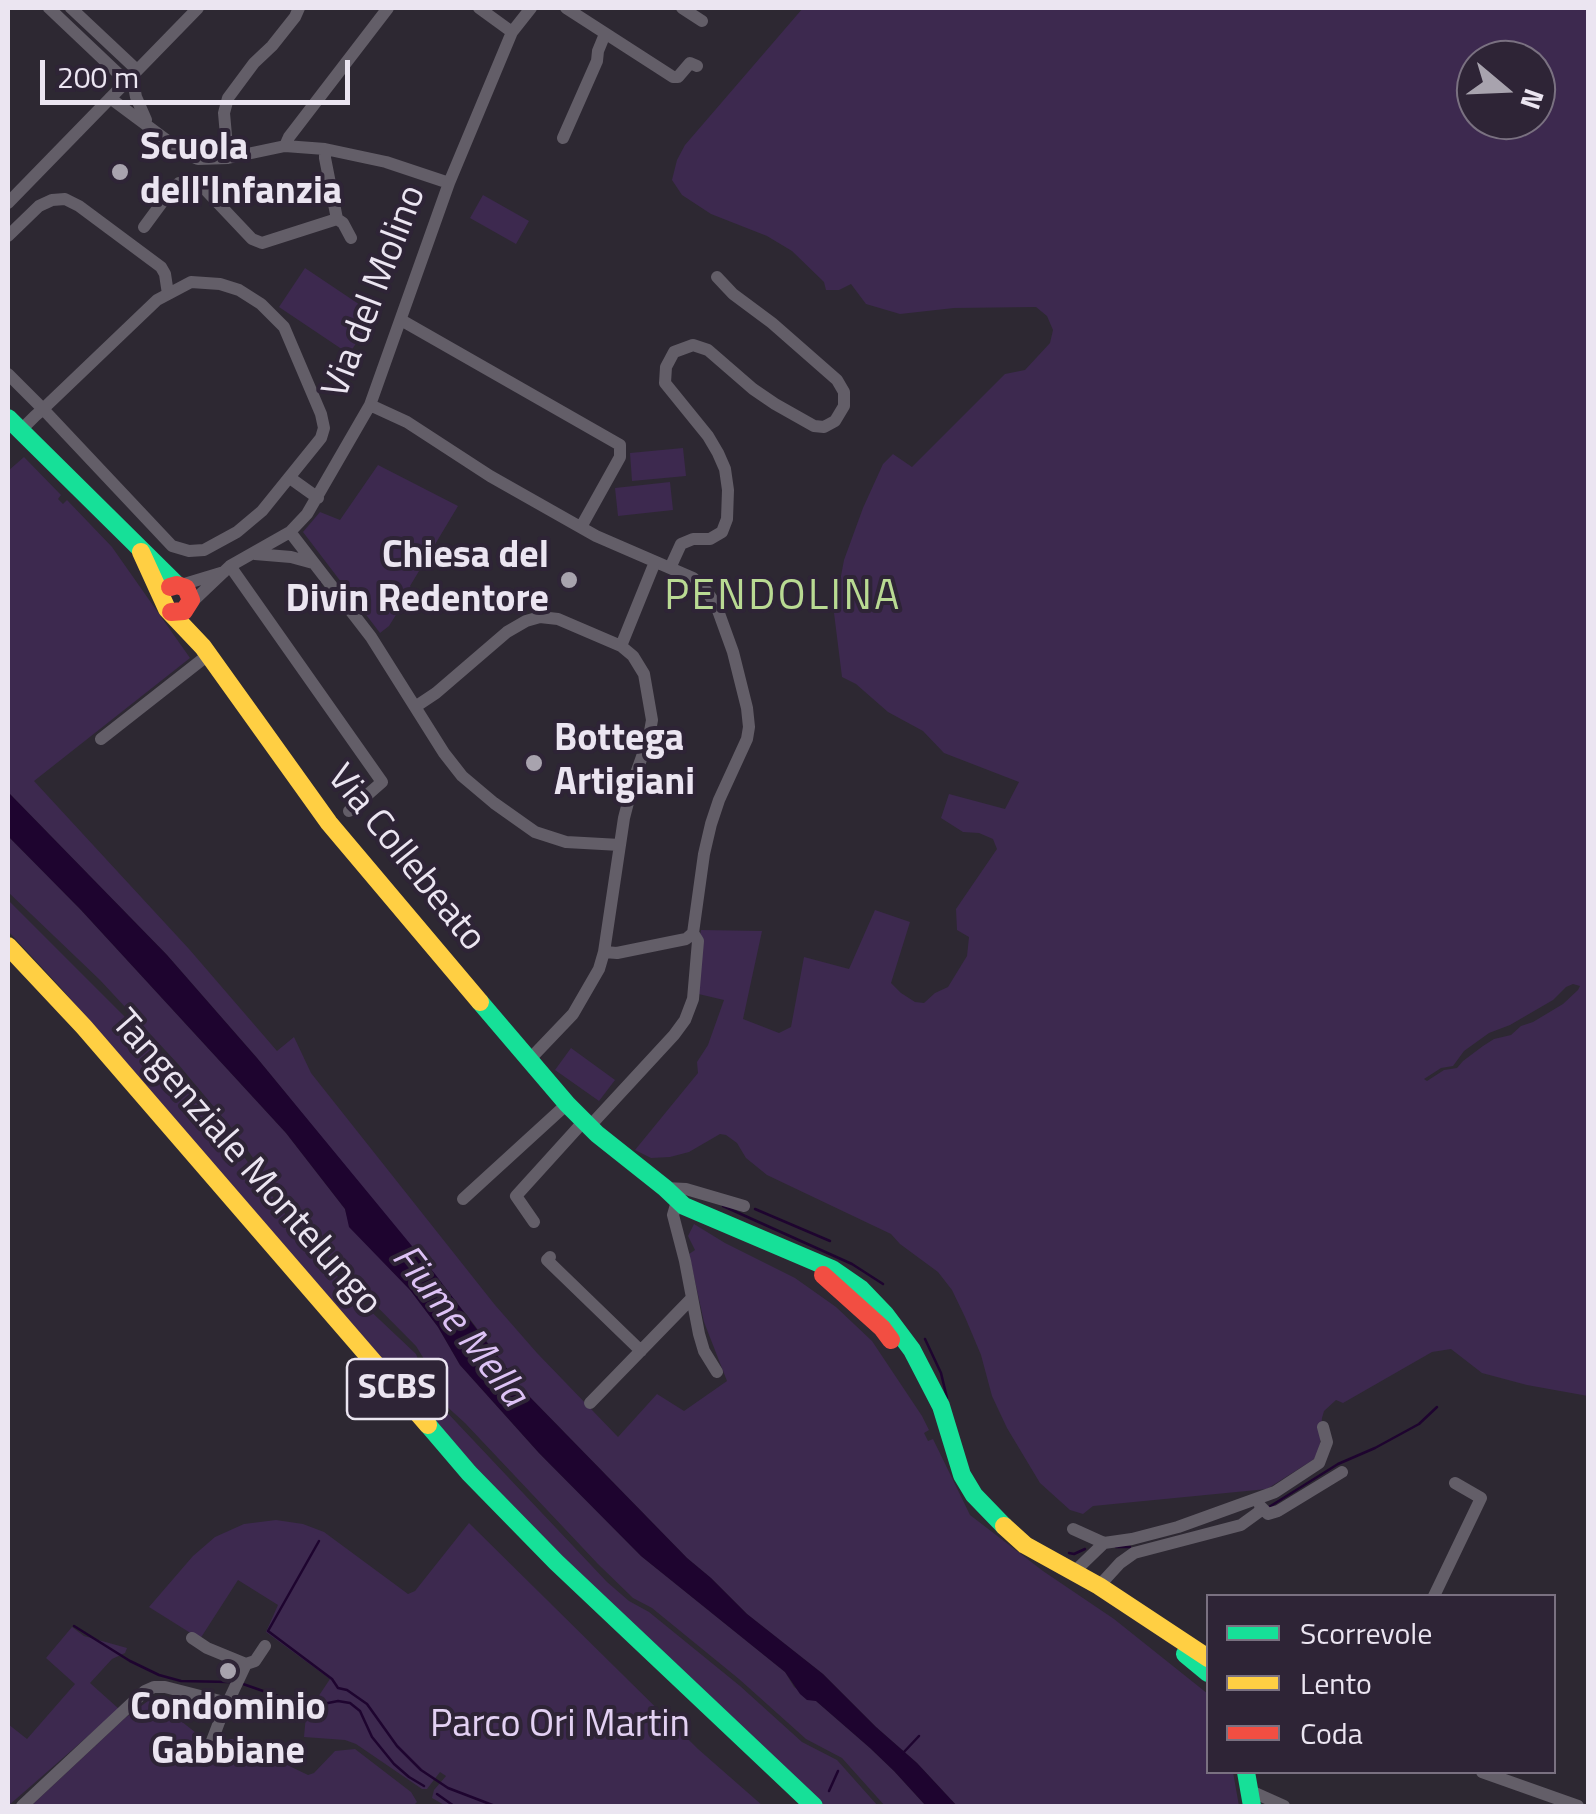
<!DOCTYPE html>
<html>
<head>
<meta charset="utf-8">
<style>
	body { margin:0 }
	#map { position:relative; width:1596px; height:1814px; overflow:hidden; background:#2d2832; font-family:"Titillium Web",sans-serif }
	canvas { display:block }
	.frame { position:absolute; inset:0; border:10px solid #ebe5f1; pointer-events:none }
	.legend { position:absolute; left:1206px; top:1594px; width:350px; height:180px; box-sizing:border-box; background:#2e2436; border:2px solid #7a7181; margin:0; padding:12px 18px; list-style:none; font-size:30px; color:#ebe5f1 }
	.legend li { display:flex; align-items:center; gap:20px; height:50px }
	.legend b { width:50px; border:2px solid #7a7181 }
	.north { position:absolute; left:1456px; top:40px; width:100px; height:100px; box-sizing:border-box; background:#2e2436; border:2px solid #7a7181; border-radius:50%; rotate:109deg; font-size:28px; font-weight:700; line-height:40px; text-align:center; color:#ebe5f1 }
	.north::after { content:''; display:block; margin:auto; width:35px; height:45px; background:#a8a3ae; clip-path:polygon(50% 0,100% 100%,50% 72%,0 100%) }
	.scale { position:absolute; left:40px; top:60px; width:310px; height:45px; box-sizing:border-box; border:5px solid #ebe5f1; border-top:0; padding-left:12px; font-size:30px; line-height:35px; white-space:nowrap; color:#ebe5f1; -webkit-text-stroke:8px #2e2436; paint-order:stroke }
</style>
</head>
<body>
<div id="map">
<canvas width="1596" height="1814"></canvas>
<div class="frame"></div>
<ul class="legend">
<li><b style="height:12px;background:#16e098"></b>Scorrevole</li>
<li><b style="height:12px;background:#ffcf43"></b>Lento</li>
<li><b style="height:12px;background:#f24e42"></b>Coda</li>
</ul>
<div class="north">N</div>
<div class="scale">200 m</div>
</div>
<script>
const g = document.querySelector('canvas').getContext('2d');
g.lineJoin = 'round';
function fillPath(path, color) {
  g.fillStyle = color;
  g.fill(path, 'evenodd');
}
function shape(rows) {
  const path = new Path2D();
  for (const r of rows) {
    path.moveTo(r[0], r[1]);
    for (let i = 2; i < r.length; i += 2) path.lineTo(r[i], r[i + 1]);
  }
  return path;
}
function stroke(path, color, width, dash) {
  g.strokeStyle = color;
  g.lineWidth = width;
  g.lineCap = dash ? 'butt' : 'round';
  g.setLineDash(dash || []);
  g.stroke(path);
}
function write(font, color, halo, rows, align = 'center') {
  g.font = font + ' "Titillium Web",sans-serif';
  g.lineWidth = 8;
  g.setLineDash([]);
  g.textBaseline = 'middle';
  g.strokeStyle = halo;
  g.fillStyle = color;
  for (const [text, x, y, turn = 0] of rows) {
    g.save();
    g.translate(x, y);
    g.rotate((+turn || 0) * Math.PI / 180);
    g.textAlign = isNaN(turn) ? turn : align;
    if (halo) g.strokeText(text, 0, 0);
    g.fillText(text, 0, 0);
    g.restore();
  }
}
fillPath(shape([
	[803,8,810,10,813,8,1588,8,1588,1396,1527,1385,1482,1373,1451,1349,1432,1352,1343,1403,1336,1400,1324,1411,1322,1418,1319,1456,1267,1489,1093,1506,1083,1514,1070,1510,1040,1483,1007,1428,992,1396,981,1355,965,1317,952,1290,938,1272,900,1244,891,1234,767,1175,746,1158,737,1143,726,1135,720,1134,689,1152,670,1157,651,1158,635,1150,698,1073,697,1062,708,1045,724,1000,690,992,701,930,762,931,743,1019,779,1033,791,1027,804,957,849,969,875,910,910,922,891,983,901,993,915,1002,924,1003,935,993,948,987,967,956,969,937,957,930,956,909,997,849,993,839,979,833,963,832,941,818,949,794,1005,809,1019,782,944,753,923,731,888,712,856,684,842,677,834,613,844,560,863,508,883,464,893,454,912,467,1005,374,1025,370,1050,343,1053,330,1047,316,1036,307,954,308,900,314,866,304,851,284,839,290,826,290,824,282,792,251,767,236,711,214,682,195,672,180,677,160,685,145],
	[1476,60,1536,60,1536,120,1476,120],
	[1573,984,1580,986,1578,990,1563,1004,1533,1022,1521,1026,1511,1035,1494,1039,1483,1046,1463,1061,1457,1068,1444,1070,1427,1081,1424,1079,1441,1068,1453,1066,1464,1051,1489,1033,1510,1025,1553,1000,1566,987],
	[483,195,529,221,516,244,470,218],
	[305,268,375,315,349,354,279,307],
	[683,448,686,476,632,481,630,453],
	[24,457,61,495,58,499,63,504,67,500,112,547,190,658,34,781,189,949,277,1051,294,1037,311,1073,495,1305,537,1353,618,1437,657,1394,684,1411,727,1381,704,1322,689,1254,695,1250,688,1236,694,1224,725,1243,795,1278,836,1307,872,1341,922,1416,929,1430,924,1433,928,1441,933,1439,970,1515,1043,1571,1114,1619,1208,1694,1208,1772,1233,1772,1239,1806,957,1806,917,1763,876,1727,823,1674,747,1614,711,1578,687,1558,523,1390,470,1319,257,1058,167,955,8,792,8,471],
	[378,465,458,506,410,586,412,589,389,626,380,633,303,532,320,512,340,520],
	[670,482,673,510,618,516,615,488],
	[8,836,81,910,286,1133,345,1209,350,1227,410,1290,438,1327,460,1365,539,1453,641,1556,785,1672,794,1687,816,1701,870,1748,894,1771,926,1806,885,1806,842,1758,806,1739,739,1679,652,1608,633,1598,598,1564,465,1423,443,1403,428,1375,424,1359,416,1346,308,1237,235,1132,178,1064,100,980,8,892],
	[8,900,126,1018,219,1122,301,1236,363,1304,416,1354,426,1380,440,1405,607,1582,629,1601,649,1612,740,1686,802,1742,837,1760,878,1806,825,1806,583,1577,468,1459,61,988,8,931],
	[571,1048,615,1080,599,1101,555,1070],
	[276,1520,303,1524,324,1532,408,1594,415,1591,469,1523,698,1749,763,1806,446,1806,432,1798,434,1790,446,1776,440,1772,427,1789,422,1789,356,1744,345,1740,304,1737,306,1715,330,1679,266,1632,278,1605,238,1580,200,1639,149,1607,193,1556,215,1537,244,1524],
	[72,1627,84,1636,127,1648,125,1653,112,1659,90,1683,119,1709,8,1806,8,1724,27,1739,75,1684,46,1658],
	[152,1698,220,1752,229,1739,233,1739,308,1775,314,1773,335,1751,355,1749,411,1792,417,1802,413,1806,31,1806,125,1718]
]), '#3d294f');
fillPath(shape([
	[8,792,167,955,257,1058,435,1274,523,1390,687,1558,711,1578,747,1614,823,1674,876,1727,917,1763,957,1806,926,1806,894,1771,870,1748,816,1701,807,1700,800,1694,785,1672,641,1556,539,1453,460,1365,438,1327,410,1290,349,1227,345,1209,286,1133,81,910,8,836]
]), '#1e042f');
stroke(shape([
	[723,1206,852,1264,883,1284],
	[755,1209,830,1241],
	[925,1339,941,1373,947,1398],
	[1269,1507,1338,1464,1375,1448,1419,1424,1437,1407],
	[319,1541,268,1631,332,1679,338,1688,347,1690,367,1704,397,1746,421,1770,448,1788,495,1806],
	[1116,1547,1130,1547],
	[1069,1553,1074,1554,1085,1549],
	[74,1626,130,1661,159,1675,181,1681,230,1682],
	[243,1684,286,1699,323,1704,338,1701,350,1703,360,1711,372,1737,394,1764,409,1777,424,1786],
	[903,1753,919,1736],
	[829,1791,838,1771],
	[437,1794,454,1806]
]), '#1e042f', 2.5);
stroke(shape([
	[49,8,126,81],
	[71,8,137,70],
	[566,8,673,77,678,77,690,63,697,66],
	[682,8,702,21],
	[512,32,531,8],
	[132,75,136,97,146,120],
	[110,98,184,153,198,159,228,158,285,146,325,149,386,162,449,183],
	[563,138,597,61,598,51,605,34],
	[285,146,289,137,388,8],
	[228,158,224,113,228,98,254,63,272,46,295,17,299,8],
	[8,203,198,8],
	[337,219,343,223,351,238],
	[144,227,172,189,179,183,188,182,199,183,252,239,262,243,337,219,325,158,325,149],
	[8,236,39,206,52,200,65,199,79,206,161,267,165,274,168,294],
	[401,320,620,445,620,457,581,527],
	[8,374,43,409,172,546,189,551,204,550,237,532,262,511,321,438,324,428,321,414,284,327,261,304,239,290,220,284,191,282,157,300,43,409,35,416,20,431],
	[370,405,407,422,490,476,596,536,693,578,705,589,716,605,733,652,747,708,749,727,747,739,719,800,711,824,704,854,693,933,686,939,671,942,617,953,604,952],
	[290,478,318,498],
	[290,532,371,637,444,753,462,776,494,803,535,832,566,842,620,845],
	[255,554,291,557,313,563],
	[230,566,382,782,349,811],
	[670,568,681,544,693,539,710,539,722,532,727,519,728,490,725,469,718,453,708,436,665,383,666,367,674,352,693,345,708,350,753,389,775,404,814,426,824,427,835,421,844,406,844,392,837,380,772,323,733,294,717,277],
	[181,585,224,572],
	[190,604,230,566,290,532,307,514,370,405,449,183,512,32,479,8],
	[621,646,655,562],
	[415,707,436,693,507,632,526,621,540,617,558,619,621,646,633,656,644,674,652,720,649,737,634,779,624,818,604,952,599,969,573,1014,530,1059],
	[101,739,208,655],
	[589,1127,674,1035,685,1020,693,999,698,941,693,933],
	[665,1188,686,1189,744,1206],
	[678,1198,673,1215,685,1261,699,1334,704,1351,717,1372],
	[463,1199,567,1104],
	[534,1222,516,1196,584,1121],
	[550,1257,547,1260,641,1351],
	[590,1403,691,1299],
	[1260,1506,1268,1514,1278,1511,1342,1472],
	[1073,1529,1104,1543,1132,1539,1178,1527,1275,1492,1319,1463,1327,1442,1323,1427],
	[1074,1572,1104,1543],
	[1099,1586,1120,1563,1134,1553,1241,1525,1263,1509],
	[1434,1596,1481,1498,1455,1483],
	[192,1638,207,1648,246,1664],
	[210,1746,224,1709,224,1702],
	[1482,1772,1578,1806],
	[1255,1793,1284,1806],
	[22,1806,145,1691,154,1687,165,1687,224,1702,229,1700,246,1664,255,1661,265,1646]
]), '#635e68', 12);
stroke(shape([
	[8,418,177,585],
	[480,1002,567,1104,597,1134,665,1188,684,1206,832,1269,861,1289,885,1314,912,1350,941,1406,962,1475,974,1495,1004,1526],
	[428,1425,469,1473,556,1562,814,1806],
	[1185,1654,1208,1673],
	[1246,1772,1252,1806]
]), '#16e098', 18);
stroke(shape([
	[141,552,167,609,203,647,329,823,480,1002],
	[8,946,84,1027,428,1425],
	[1004,1526,1025,1545,1099,1586,1208,1658]
]), '#ffcf43', 18);
stroke(shape([
	[170,587,177,585,186,588,191,600,184,611,171,612],
	[823,1275,882,1328,891,1340]
]), '#f24e42', 18);
for (const [x, y, r, color] of [
	[120,172,10,"#a8a3ae"],
	[569,580,10,"#a8a3ae"],
	[534,763,10,"#a8a3ae"],
	[228,1671,10,"#a8a3ae"]
]) {
  const dot = new Path2D();
  dot.arc(x, y, r, 0, 2 * Math.PI);
  g.fillStyle = color;
  g.fill(dot);
  stroke(dot, '#2e2436', 4);
}
for (const [x, y, w] of [
	[397,1389,100]
]) {
  const box = new Path2D();
  box.roundRect(x - w / 2, y - 30, w, 60, 8);
  g.fillStyle = '#2e2436';
  g.fill(box);
  stroke(box, '#ebe5f1', 2.5);
}
write('bold 35px', '#ebe5f1', null, [
	["SCBS",397,1389]
]);
write('bold 38px', '#ebe5f1', '#2e2436', [
	["Scuola",140,150],
	["dell'Infanzia",140,194],
	["Chiesa del",549,558,"right"],
	["Divin Redentore",549,602,"right"],
	["Bottega",554,741],
	["Artigiani",554,785],
	["Condominio",228,1710,"center"],
	["Gabbiane",228,1754,"center"]
], 'left');
write('38px', '#ebe5f1', '#2e2436', [
	["Via del Molino",376,292,-69],
	["Via Collebeato",405,859,51],
	["Tangenziale Montelungo",245,1164,49]
]);
write('38px', '#e3d1f3', '#2e2436', [
	["Parco Ori Martin",560,1727]
]);
write('italic 40px', '#ddc2f5', '#2e2436', [
	["Fiume Mella",458,1327,52]
]);
g.letterSpacing = '2.5px';
write('42px', '#b9da93', '#2e2436', [
	["PENDOLINA",783,599]
]);
g.letterSpacing = '0px';
</script>
</body>
</html>
